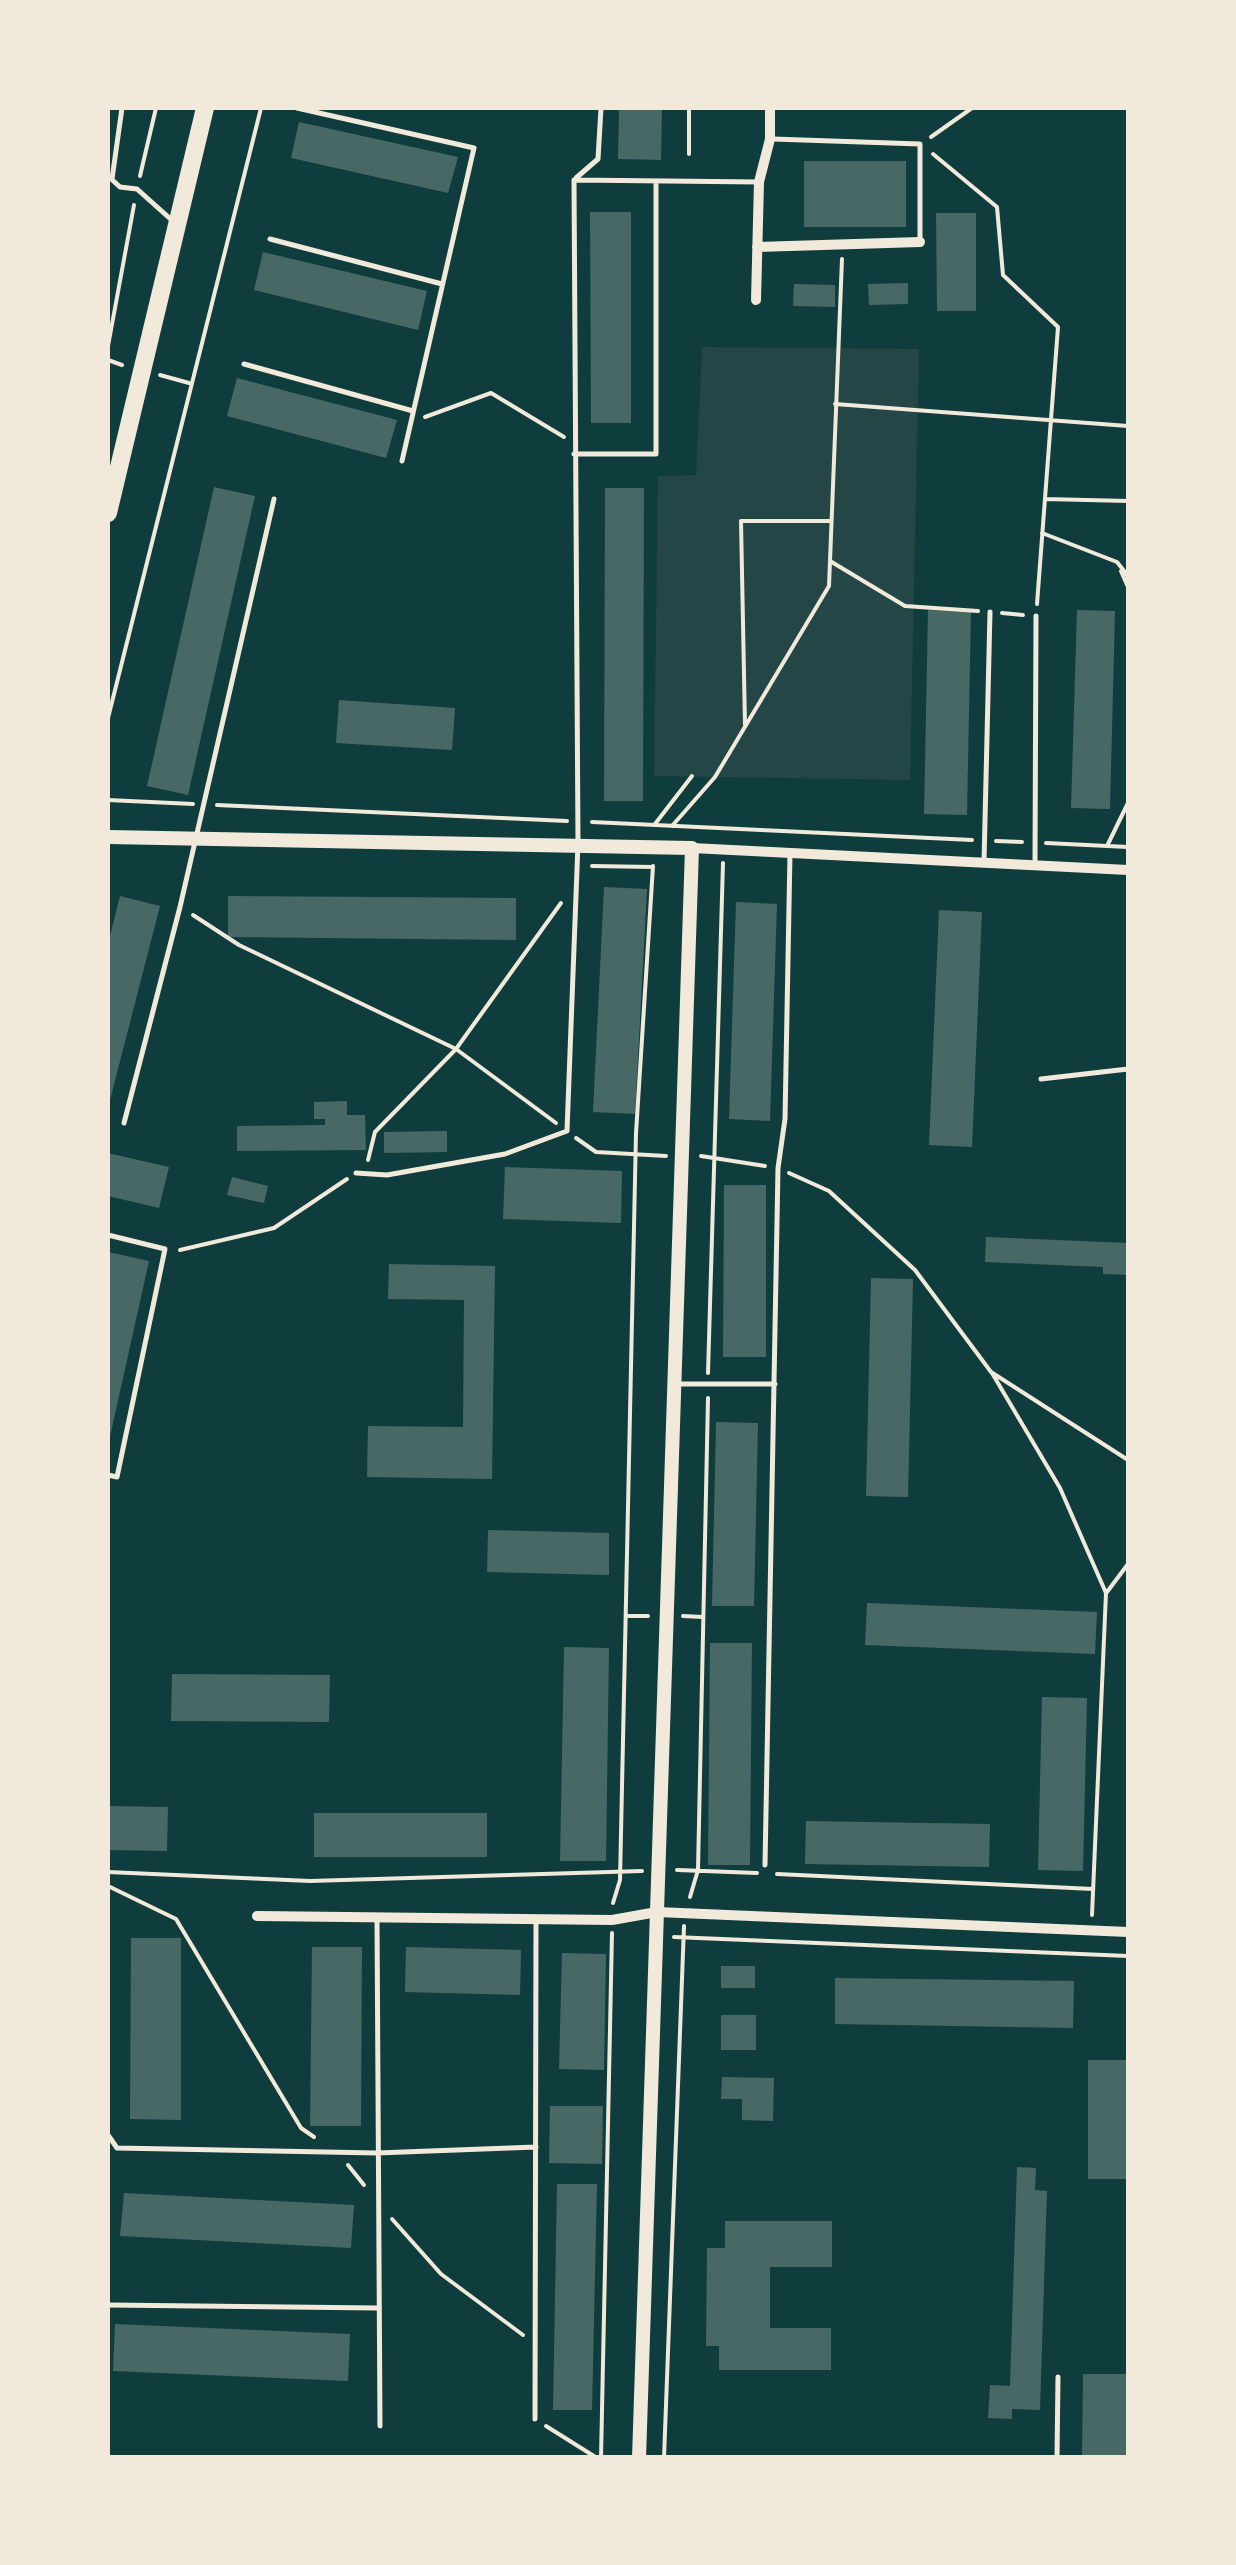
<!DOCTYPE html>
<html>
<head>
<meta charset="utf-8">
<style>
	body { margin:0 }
	#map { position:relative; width:1236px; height:2565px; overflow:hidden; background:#0f3d3e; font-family:"Noto Serif",serif }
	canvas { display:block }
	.frame { position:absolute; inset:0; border:110px solid #f1e9da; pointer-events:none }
</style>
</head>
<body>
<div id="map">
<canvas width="1236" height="2565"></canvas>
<div class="frame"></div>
</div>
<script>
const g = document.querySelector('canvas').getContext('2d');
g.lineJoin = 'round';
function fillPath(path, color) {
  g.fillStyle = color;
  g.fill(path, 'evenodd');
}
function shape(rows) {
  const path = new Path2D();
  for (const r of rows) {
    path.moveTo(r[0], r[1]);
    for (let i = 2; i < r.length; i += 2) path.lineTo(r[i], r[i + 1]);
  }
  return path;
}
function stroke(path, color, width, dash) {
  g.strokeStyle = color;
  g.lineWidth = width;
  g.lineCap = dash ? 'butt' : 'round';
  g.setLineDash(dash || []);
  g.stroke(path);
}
fillPath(shape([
	[702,347,919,349,910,780,654,776,658,476,696,475]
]), '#244646');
fillPath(shape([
	[619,108,662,108,661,160,618,159],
	[299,122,458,157,448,193,291,158],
	[804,161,906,161,906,227,804,227],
	[590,212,631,212,631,423,591,423],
	[936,213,976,213,976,311,937,311],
	[263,252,427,291,418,330,254,290],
	[908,283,908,304,869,305,868,284],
	[794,284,835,285,835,307,793,306],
	[237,378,397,420,386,458,227,416],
	[214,487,255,496,188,795,147,786],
	[605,488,644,488,643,801,604,801],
	[928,610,971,611,967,815,924,814],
	[1077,610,1115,611,1110,809,1071,808],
	[339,700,455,708,452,750,336,743],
	[604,887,647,889,635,1114,593,1112],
	[120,896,160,906,109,1104,108,944],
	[228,896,516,898,516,940,228,937],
	[736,902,777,904,770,1121,729,1119],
	[939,910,982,912,972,1147,929,1145],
	[347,1101,347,1115,365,1115,366,1150,237,1151,237,1126,325,1125,325,1119,314,1119,314,1102],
	[447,1131,447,1152,384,1153,384,1132],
	[108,1153,169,1167,159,1208,108,1196],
	[505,1167,622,1171,621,1223,503,1219],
	[232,1177,268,1186,264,1203,227,1195],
	[724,1185,766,1185,766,1357,723,1357],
	[986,1237,1128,1243,1128,1275,1103,1274,1103,1267,985,1262],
	[108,1252,149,1261,109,1441,108,1441],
	[389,1264,495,1266,492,1479,367,1477,368,1426,463,1427,464,1300,388,1299],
	[871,1278,913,1279,908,1497,866,1496],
	[716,1422,758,1423,754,1606,712,1606],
	[488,1530,609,1533,609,1575,487,1572],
	[867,1603,1097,1612,1095,1654,865,1645],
	[710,1643,752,1643,750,1865,708,1865],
	[564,1647,609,1648,606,1861,560,1861],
	[172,1674,330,1675,329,1722,171,1721],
	[1042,1697,1087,1698,1083,1871,1038,1870],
	[108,1806,168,1807,167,1851,108,1850],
	[314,1813,487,1813,487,1857,314,1857],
	[806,1821,990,1824,989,1867,805,1864],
	[131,1938,181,1938,181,2120,130,2119],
	[312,1947,362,1947,361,2126,310,2126],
	[406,1947,521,1950,520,1995,405,1992],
	[562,1953,606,1954,604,2070,559,2069],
	[721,1966,755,1966,755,1988,721,1988],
	[835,1978,1074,1981,1073,2028,835,2024],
	[721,2015,756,2015,756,2050,721,2050],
	[1088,2060,1128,2060,1128,2179,1088,2179],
	[722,2077,774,2078,773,2121,742,2120,742,2099,721,2099],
	[550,2106,603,2106,602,2164,549,2163],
	[1017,2167,1036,2168,1035,2190,1047,2191,1040,2410,1012,2409,1012,2419,988,2418,990,2385,1010,2386],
	[557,2184,597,2184,592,2410,553,2410],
	[124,2193,354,2205,351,2248,120,2236],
	[725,2221,832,2221,832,2267,770,2267,770,2328,831,2328,831,2370,719,2370,719,2346,706,2346,707,2248,725,2248],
	[115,2324,350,2334,348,2381,113,2371],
	[1083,2374,1127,2374,1127,2458,1082,2458]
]), '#486865');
stroke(shape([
	[931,137,972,108],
	[689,154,689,108],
	[933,154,997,207,1003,275,1058,327,1037,604],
	[140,176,156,108],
	[108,346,134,205],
	[108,360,122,365],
	[160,375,189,383],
	[835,404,1128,426],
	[425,417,491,393,564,437],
	[1045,499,1128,501],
	[1042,533,1117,562,1128,576],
	[830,561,905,606,978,611],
	[1121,571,1128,587],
	[1002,613,1023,615],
	[108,718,261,108],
	[745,725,741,521,831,521],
	[108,800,193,804],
	[217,805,567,821],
	[592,822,972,840],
	[655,824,692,776],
	[672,826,715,777,829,586,842,259],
	[996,841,1022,842],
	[1046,843,1128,847],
	[1108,844,1128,803],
	[592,866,653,867],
	[193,915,239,945,456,1049,556,1123],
	[576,1138,596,1152,666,1156],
	[701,1156,765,1166],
	[368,1160,375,1132,456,1049,561,903],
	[789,1173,829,1191,915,1270,991,1372,1128,1460],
	[180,1250,274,1228,347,1179],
	[708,1373,723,863],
	[992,1373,1060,1488,1106,1593,1092,1915],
	[1107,1592,1128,1564],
	[628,1616,648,1616],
	[683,1616,703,1617],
	[677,1870,757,1873],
	[108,1872,310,1881,642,1871],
	[777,1874,1093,1889],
	[108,1886,176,1919,301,2128,314,2137],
	[690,1897,698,1870,708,1398],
	[613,1903,620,1880,636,1133,653,866],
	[674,1937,1128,1956],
	[348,2165,364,2185],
	[392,2219,441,2274,523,2335],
	[546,2426,597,2458],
	[601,2458,612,1933],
	[664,2458,684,1926]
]), '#f1e9da', 4);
stroke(shape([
	[297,108,474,148,402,461],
	[773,139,920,144,920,241],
	[108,176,120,187,137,189,175,223],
	[576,178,598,159,601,108],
	[112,179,122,108],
	[574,180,759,182],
	[270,239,442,284],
	[244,364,413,411],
	[574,454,656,454,656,181],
	[984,862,990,612],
	[1035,862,1036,616],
	[1041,1079,1128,1069],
	[124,1123,180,907,274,499],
	[356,1173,387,1175,505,1154,567,1131,578,843,574,180],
	[108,1235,165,1249,117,1477,108,1475],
	[678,1384,775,1384],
	[765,1865,778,1168,785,1119,790,853],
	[377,1919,380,2426],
	[108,2135,117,2148,377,2153,536,2147],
	[108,2305,378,2308],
	[535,2419,536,1920],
	[1057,2458,1058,2377]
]), '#f1e9da', 5);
stroke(shape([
	[757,247,920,242],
	[756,300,759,182,770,139,770,108],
	[692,848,1128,870],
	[257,1916,612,1920,657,1912,1128,1932]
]), '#f1e9da', 10);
stroke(shape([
	[108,837,692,848,639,2458]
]), '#f1e9da', 14);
stroke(shape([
	[108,513,205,108]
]), '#f1e9da', 18);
</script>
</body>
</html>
